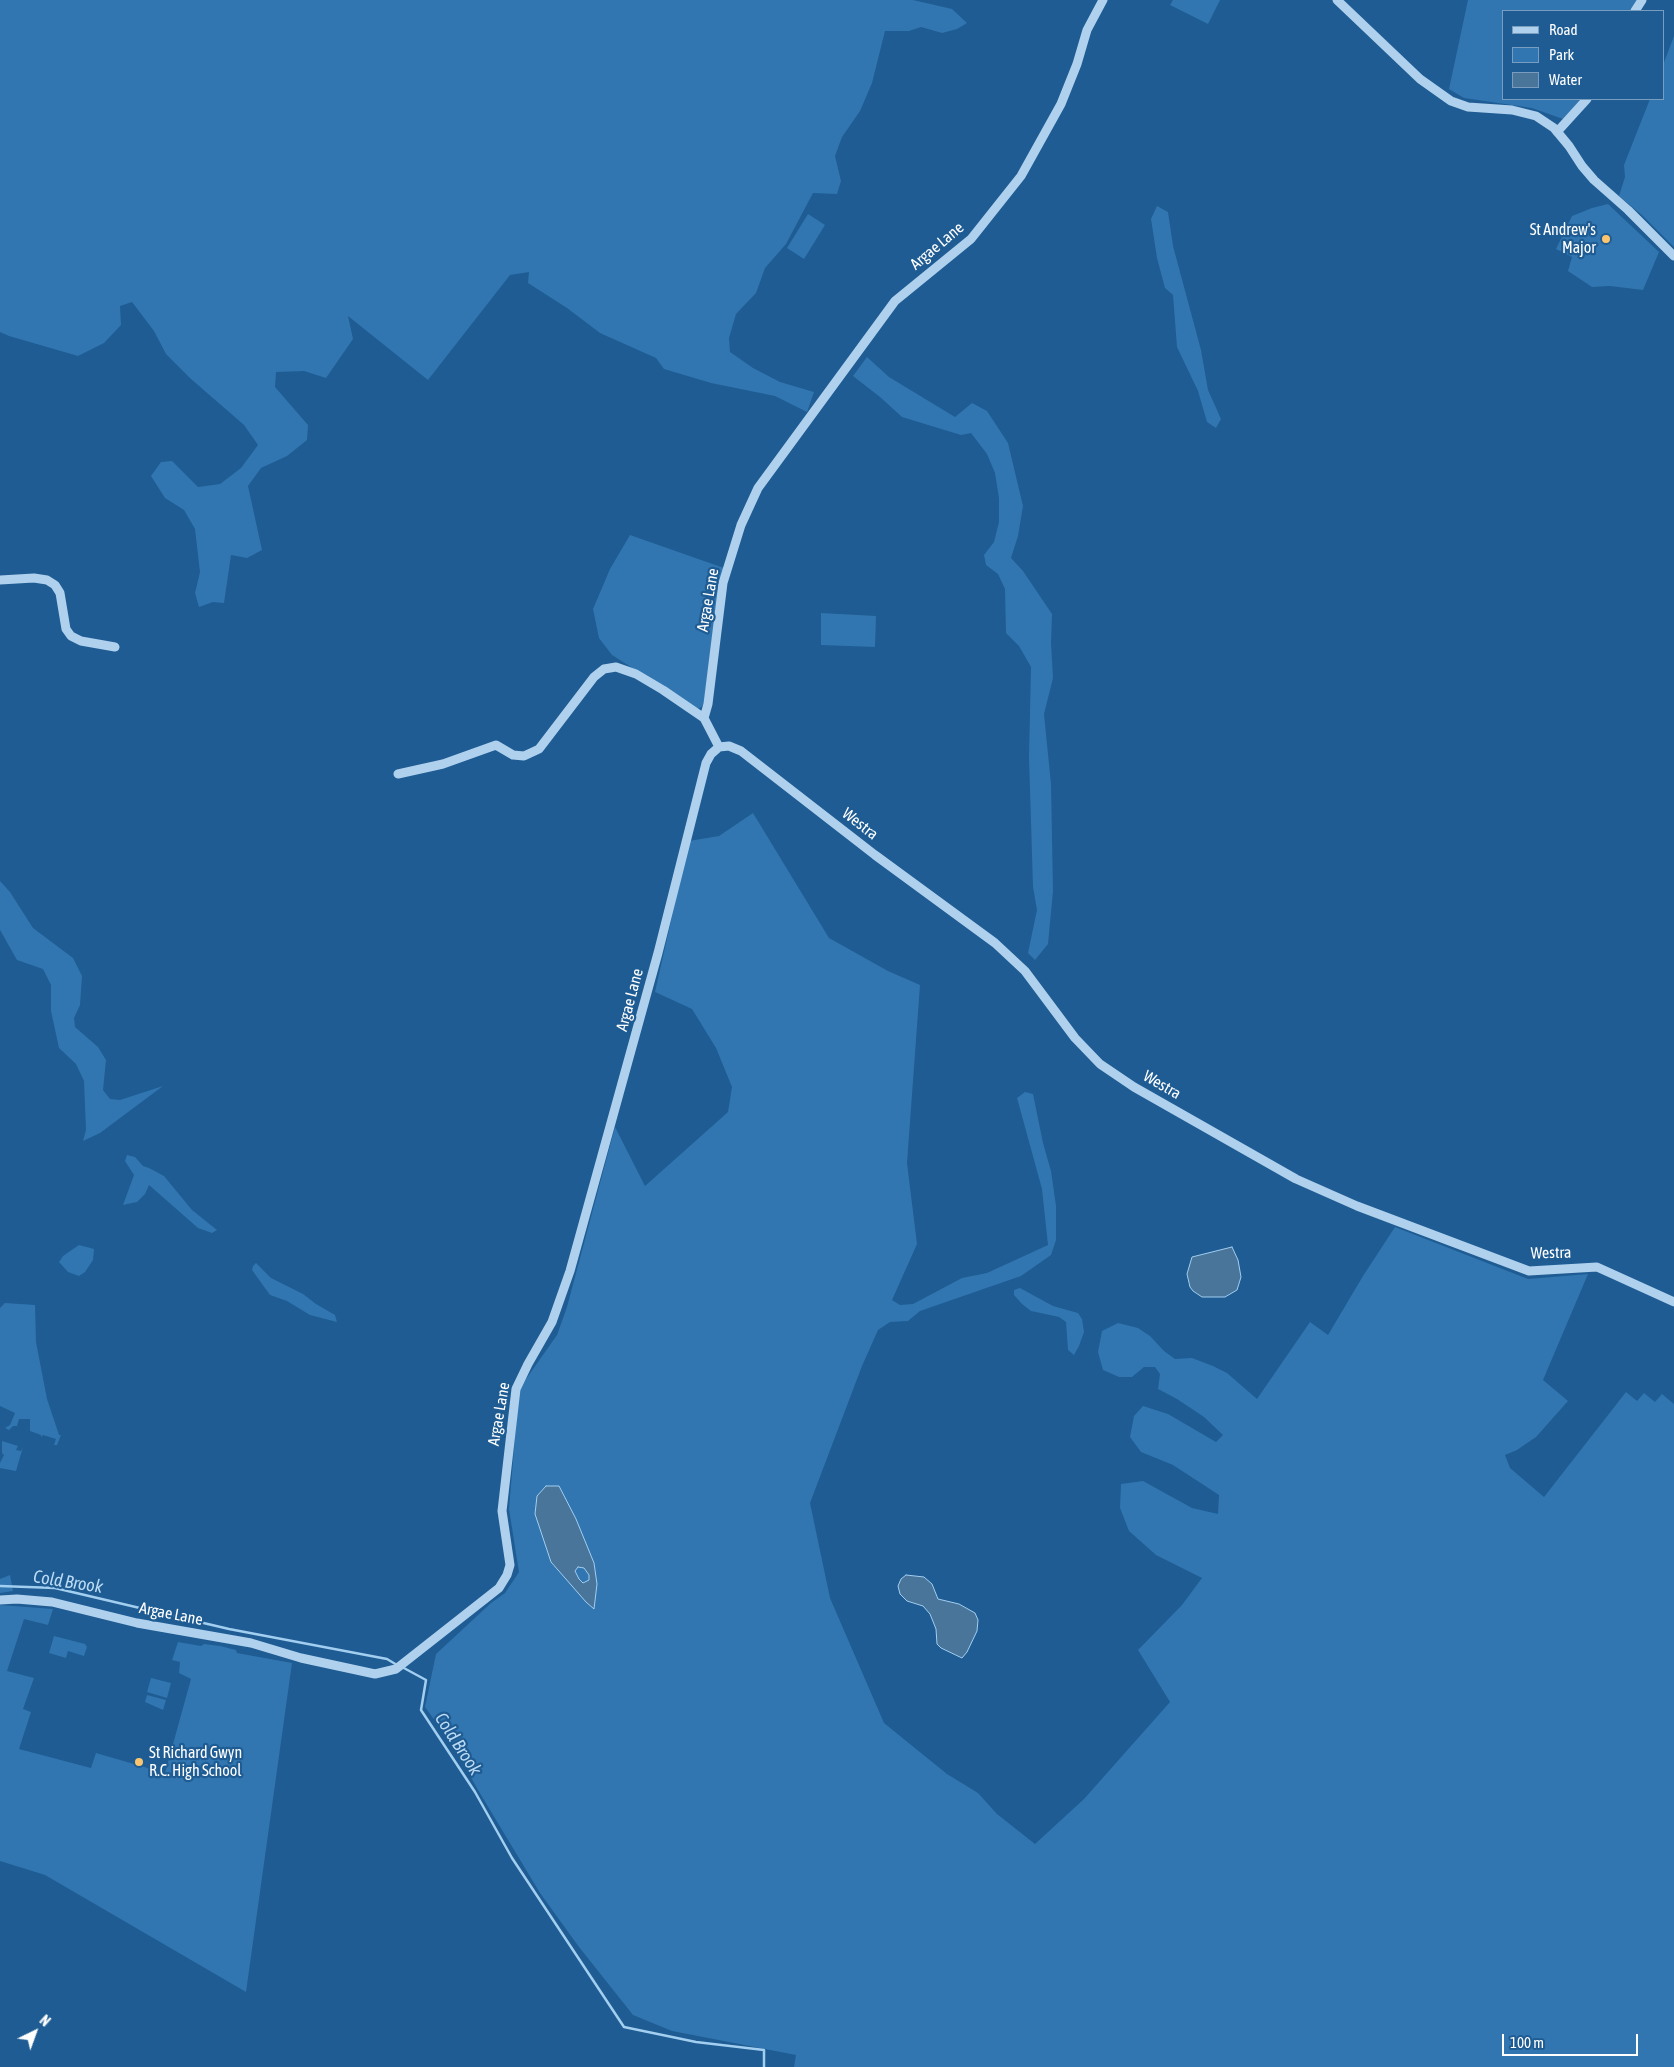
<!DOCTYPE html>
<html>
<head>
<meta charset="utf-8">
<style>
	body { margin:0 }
	#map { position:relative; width:1674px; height:2067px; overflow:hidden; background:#1e5c93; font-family:"Asap Condensed",sans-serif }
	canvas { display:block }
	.legend { position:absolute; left:1502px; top:10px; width:162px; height:90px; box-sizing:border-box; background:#1e5c93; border:1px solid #789dbe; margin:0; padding:6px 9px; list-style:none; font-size:15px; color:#fff }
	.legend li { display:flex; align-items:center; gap:10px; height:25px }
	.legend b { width:25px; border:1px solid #789dbe }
	.north { position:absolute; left:10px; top:2007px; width:50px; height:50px; -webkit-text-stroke:4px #1e5c93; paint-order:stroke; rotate:42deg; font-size:14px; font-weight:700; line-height:20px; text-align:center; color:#fff }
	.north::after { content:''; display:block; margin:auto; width:18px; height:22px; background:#fff; clip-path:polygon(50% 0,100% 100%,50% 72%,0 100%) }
	.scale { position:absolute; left:1502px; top:2034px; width:136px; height:22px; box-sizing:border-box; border:2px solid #fff; border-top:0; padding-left:6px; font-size:15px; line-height:18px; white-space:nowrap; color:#fff; -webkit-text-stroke:4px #1e5c93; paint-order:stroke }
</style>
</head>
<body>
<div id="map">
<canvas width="1674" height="2067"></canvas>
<ul class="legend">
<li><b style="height:6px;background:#afd1ee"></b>Road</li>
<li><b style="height:14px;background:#3176b0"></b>Park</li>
<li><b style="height:14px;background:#49759b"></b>Water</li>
</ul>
<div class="north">N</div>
<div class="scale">100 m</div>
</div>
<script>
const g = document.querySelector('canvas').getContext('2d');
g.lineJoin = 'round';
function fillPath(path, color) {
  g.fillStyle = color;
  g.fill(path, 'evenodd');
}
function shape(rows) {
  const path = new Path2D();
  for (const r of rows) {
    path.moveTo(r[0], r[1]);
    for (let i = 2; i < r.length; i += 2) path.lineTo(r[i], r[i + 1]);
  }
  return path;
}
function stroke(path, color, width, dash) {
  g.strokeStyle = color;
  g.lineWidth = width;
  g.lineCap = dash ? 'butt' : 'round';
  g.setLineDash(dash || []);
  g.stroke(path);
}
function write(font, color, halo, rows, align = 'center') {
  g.font = font + ' "Asap Condensed",sans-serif';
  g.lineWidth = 4.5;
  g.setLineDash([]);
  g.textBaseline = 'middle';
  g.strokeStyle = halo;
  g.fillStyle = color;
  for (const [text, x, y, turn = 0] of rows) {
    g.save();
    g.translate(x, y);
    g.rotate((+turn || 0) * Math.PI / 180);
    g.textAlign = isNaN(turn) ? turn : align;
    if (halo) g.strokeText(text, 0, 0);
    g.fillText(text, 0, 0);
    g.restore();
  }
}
fillPath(shape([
	[0,0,913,0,952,9,967,23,957,29,942,33,921,27,909,31,885,31,872,83,860,111,842,137,835,156,841,181,837,194,813,193,786,244,765,268,756,293,736,314,729,338,730,352,753,368,780,382,814,392,807,412,775,396,711,383,664,369,656,358,600,333,567,308,528,283,529,272,510,275,428,380,348,316,353,339,326,378,304,371,276,372,275,387,308,425,307,440,287,456,261,468,248,486,262,550,247,558,231,555,224,603,213,602,199,607,195,593,200,572,195,529,184,510,165,498,151,476,161,462,172,461,198,487,220,484,241,468,258,445,244,425,191,379,166,354,154,331,132,302,120,306,121,325,104,343,78,356,9,336,0,332],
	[1173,0,1220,0,1208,24,1170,5],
	[1468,0,1639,0,1633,11,1503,11,1503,99,1582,99,1563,119,1532,108,1464,98,1449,89],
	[1674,36,1674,247,1643,216,1619,196,1625,177,1624,165,1650,99,1663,99,1663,65],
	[1608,204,1659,252,1643,290,1610,286,1592,287,1568,271,1572,257,1556,249,1572,216,1592,208],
	[1157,206,1168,212,1173,246,1201,350,1208,390,1221,419,1216,428,1207,422,1198,391,1177,347,1173,295,1165,288,1157,258,1151,219],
	[808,214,825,225,804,259,787,248],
	[867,357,889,377,955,417,972,403,987,411,1008,443,1023,506,1018,536,1011,558,1023,571,1052,614,1051,643,1053,678,1044,714,1051,784,1053,891,1048,944,1035,960,1028,953,1037,910,1033,887,1029,757,1031,667,1019,646,1006,633,1005,589,998,574,986,565,984,555,994,542,999,522,999,498,995,473,987,454,971,433,961,435,902,417,880,397,853,376],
	[630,535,724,568,715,612,704,704,700,708,697,709,612,655,599,638,593,609,610,569],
	[821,613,876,616,875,647,821,645],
	[753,813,829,938,888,971,920,985,907,1163,917,1244,892,1300,900,1305,913,1304,962,1278,987,1273,1048,1245,1042,1189,1017,1098,1025,1092,1033,1094,1043,1143,1051,1171,1056,1206,1056,1240,1051,1255,1021,1276,920,1311,908,1321,890,1322,878,1330,862,1366,810,1503,830,1598,884,1723,947,1774,978,1793,997,1814,1035,1844,1084,1799,1170,1702,1138,1650,1182,1605,1202,1578,1156,1555,1129,1531,1120,1508,1121,1484,1143,1481,1192,1508,1218,1514,1219,1495,1173,1465,1141,1452,1130,1437,1134,1416,1143,1406,1168,1414,1216,1442,1223,1435,1204,1417,1177,1399,1158,1389,1160,1374,1155,1367,1144,1367,1132,1377,1119,1377,1103,1370,1098,1352,1102,1331,1118,1323,1138,1328,1150,1336,1164,1351,1175,1359,1192,1358,1213,1366,1227,1373,1257,1399,1310,1322,1328,1335,1363,1276,1395,1227,1528,1279,1588,1274,1543,1380,1568,1401,1536,1437,1517,1450,1505,1455,1510,1468,1544,1497,1626,1392,1637,1401,1644,1393,1655,1402,1662,1394,1674,1404,1674,2067,794,2067,796,2055,672,2031,633,2015,579,1947,540,1893,478,1790,454,1747,425,1707,436,1654,491,1603,505,1593,519,1572,509,1509,519,1389,557,1335,567,1307,615,1127,645,1186,728,1112,732,1087,716,1048,692,1009,655,992,689,841,719,836],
	[0,881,10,892,33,928,73,958,82,976,80,1005,74,1018,75,1027,98,1047,106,1060,103,1090,110,1099,120,1100,163,1086,100,1133,83,1141,86,1130,84,1081,76,1064,59,1048,51,1011,51,985,43,969,17,960,0,930],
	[127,1155,135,1157,143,1166,149,1168,164,1176,192,1210,217,1230,212,1233,198,1228,149,1185,145,1194,137,1202,123,1205,134,1175,125,1161],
	[79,1245,94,1249,93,1260,85,1272,79,1276,68,1272,59,1262,63,1256],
	[256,1263,271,1278,303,1294,316,1304,335,1315,337,1322,310,1315,287,1301,270,1295,252,1270,253,1266],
	[1020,1288,1053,1306,1078,1313,1082,1319,1084,1332,1079,1346,1074,1355,1068,1350,1066,1322,1059,1317,1031,1311,1022,1304,1014,1295,1014,1290],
	[5,1303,35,1305,36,1342,47,1399,59,1435,61,1435,57,1445,54,1445,56,1439,43,1435,41,1437,41,1435,30,1431,30,1419,19,1419,17,1426,13,1426,9,1430,5,1428,10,1425,15,1413,0,1406,0,1308],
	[2,1441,18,1446,16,1450,21,1451,23,1447,16,1471,0,1468,0,1463,4,1455,2,1453],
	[10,1575,13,1591,0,1593,0,1579],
	[0,1605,53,1609,48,1625,24,1619,7,1671,34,1678,23,1709,31,1712,19,1749,91,1768,96,1753,165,1773,191,1679,179,1673,180,1662,172,1660,178,1642,201,1646,204,1644,220,1646,236,1650,237,1653,292,1663,246,1992,45,1875,0,1861],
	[54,1636,85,1644,87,1647,84,1656,68,1651,66,1658,49,1653],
	[151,1678,171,1683,167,1698,147,1692],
	[147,1695,166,1700,163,1710,145,1702]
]), '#3176b0');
const water = shape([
	[1232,1247,1238,1260,1241,1277,1237,1290,1225,1297,1202,1297,1193,1291,1190,1287,1187,1274,1192,1257,1232,1247],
	[546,1486,559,1486,576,1519,594,1563,597,1584,594,1609,586,1602,551,1562,535,1514,537,1496,546,1486],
	[578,1567,584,1568,589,1575,589,1580,583,1583,579,1579,575,1571,578,1567],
	[906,1575,924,1577,932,1584,938,1599,959,1604,975,1613,978,1620,977,1631,967,1652,962,1658,941,1648,937,1644,936,1629,930,1614,923,1606,907,1601,900,1594,898,1586,901,1579,906,1575]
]);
fillPath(water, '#49759b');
stroke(water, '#a2cef0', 1);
stroke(shape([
	[0,1586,55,1588,229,1629,387,1659,397,1665],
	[402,1667,426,1680,421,1710,475,1792,512,1858,624,2027,696,2042,764,2050,764,2067]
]), '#a2cef0', 2.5);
stroke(shape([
	[1337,0,1420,79,1451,101,1468,107,1512,110,1536,116,1554,128,1569,146,1582,166,1594,180,1628,210,1674,256],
	[1635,11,1642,0],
	[1557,132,1587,99],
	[0,580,34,578,47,580,55,585,60,593,66,629,71,636,81,641,115,647],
	[719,747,729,746,741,751,875,855,995,943,1025,971,1075,1038,1100,1064,1134,1087,1296,1179,1357,1206,1529,1271,1597,1267,1674,1302],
	[719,747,704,718,708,704,723,583,741,525,758,488,895,301,971,239,1021,176,1061,104,1077,64,1087,30,1103,0],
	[398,774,443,764,496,745,513,755,524,756,539,749,594,677,604,669,616,667,636,674,663,690,704,718],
	[0,1600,17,1599,52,1602,137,1623,251,1643,301,1658,375,1674,396,1669,499,1588,507,1575,510,1565,502,1511,516,1389,528,1364,552,1322,570,1271,658,953,706,763,711,754,719,747]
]), '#afd1ee', 9);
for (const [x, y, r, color] of [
	[1606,239,5,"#fdc66e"],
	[139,1762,5,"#fdc66e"]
]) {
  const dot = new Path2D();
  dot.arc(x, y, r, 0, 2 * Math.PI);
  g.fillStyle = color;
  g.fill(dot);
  stroke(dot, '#1e5c93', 2);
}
write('16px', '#fff', '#1e5c93', [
	["St Andrew's",1596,230],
	["Major",1596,248],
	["St Richard Gwyn",149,1753,"left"],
	["R.C. High School",149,1771,"left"]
], 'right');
write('16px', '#fff', '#1e5c93', [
	["Argae Lane",937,246,-40],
	["Argae Lane",708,600,-80],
	["Westra",860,824,38],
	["Argae Lane",630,1000,-75],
	["Westra",1162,1085,30],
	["Westra",1551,1253,-1],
	["Argae Lane",499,1414,-80],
	["Argae Lane",171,1614,11]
]);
write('italic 18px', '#bbdbf5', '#1e5c93', [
	["Cold Brook",68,1582,9],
	["Cold Brook",458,1744,57]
]);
</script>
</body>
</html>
